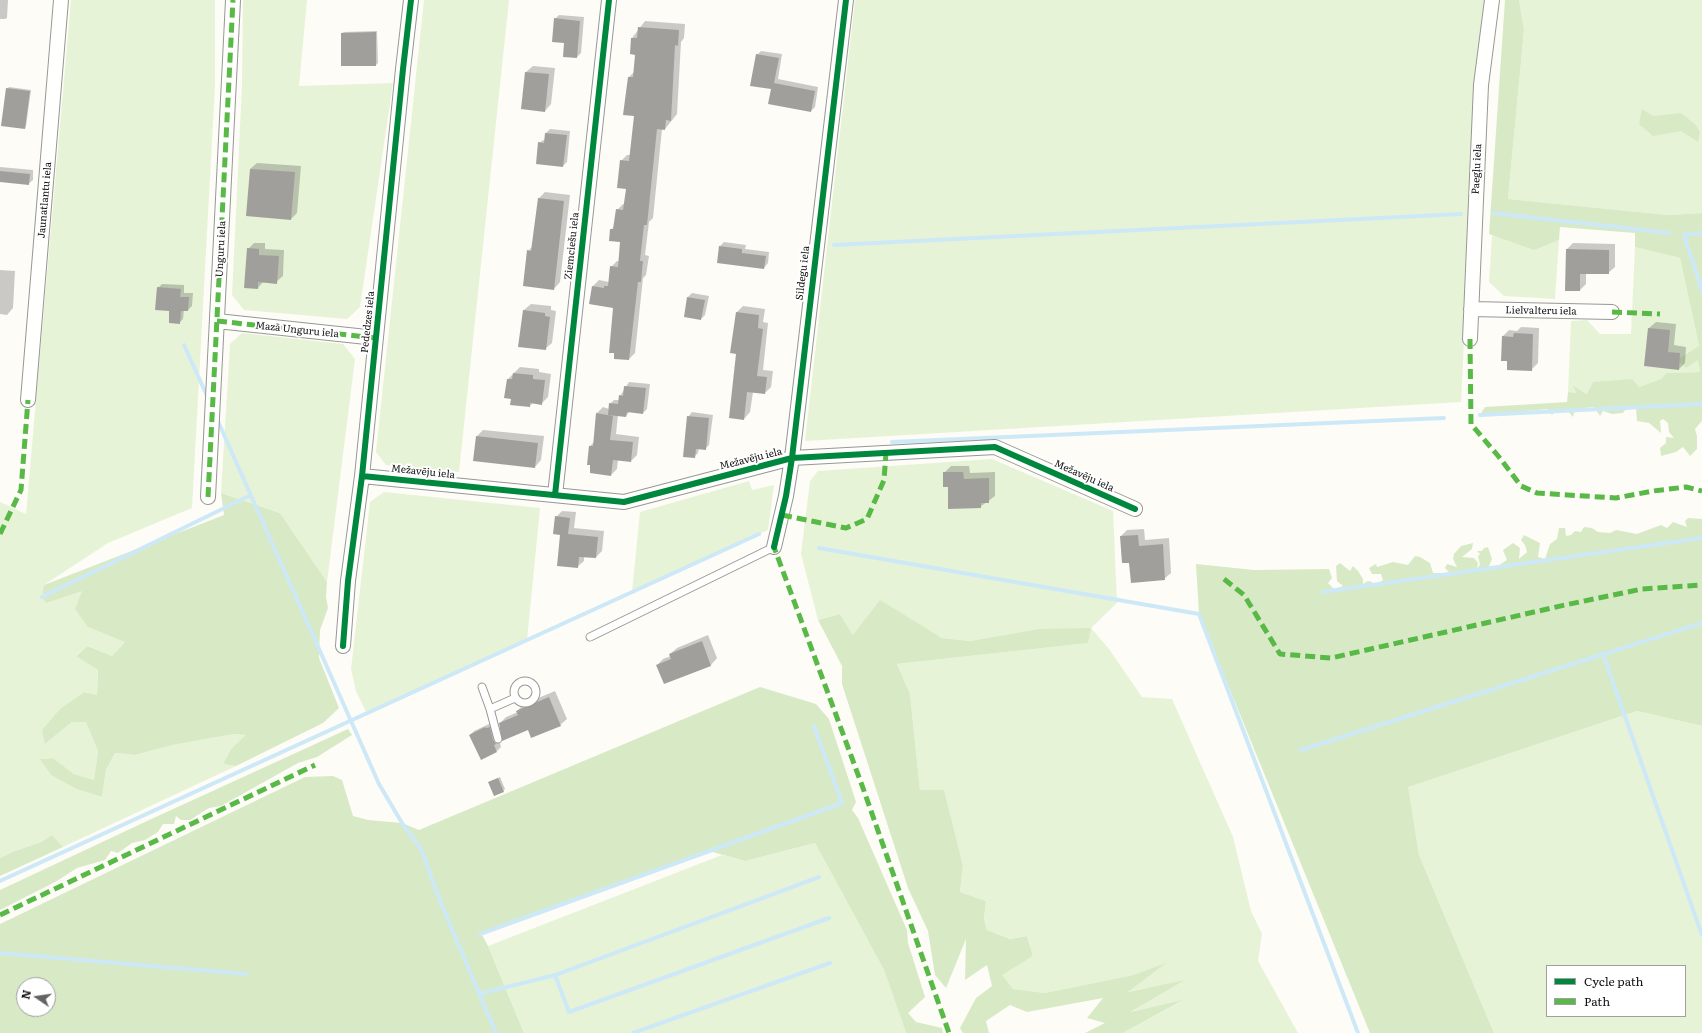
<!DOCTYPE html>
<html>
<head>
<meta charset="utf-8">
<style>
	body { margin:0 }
	#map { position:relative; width:1702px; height:1033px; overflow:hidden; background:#fdfcf7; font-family:Literata,serif }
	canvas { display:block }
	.legend { position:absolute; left:1546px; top:965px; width:140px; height:52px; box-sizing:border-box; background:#fff; border:1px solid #a0a0a0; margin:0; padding:5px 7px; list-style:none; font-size:12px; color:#111 }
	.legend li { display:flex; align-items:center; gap:8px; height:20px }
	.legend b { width:20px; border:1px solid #a0a0a0 }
	.north { position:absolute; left:16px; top:977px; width:40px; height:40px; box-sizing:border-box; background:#fff; border:1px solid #a0a0a0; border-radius:50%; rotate:283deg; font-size:11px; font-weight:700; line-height:16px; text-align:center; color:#111 }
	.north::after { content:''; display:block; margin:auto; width:14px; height:18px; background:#646362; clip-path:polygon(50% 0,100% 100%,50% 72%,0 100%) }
</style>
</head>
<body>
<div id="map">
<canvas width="1702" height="1033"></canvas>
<ul class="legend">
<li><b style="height:5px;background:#00873e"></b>Cycle path</li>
<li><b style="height:5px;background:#58b947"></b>Path</li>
</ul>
<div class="north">N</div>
</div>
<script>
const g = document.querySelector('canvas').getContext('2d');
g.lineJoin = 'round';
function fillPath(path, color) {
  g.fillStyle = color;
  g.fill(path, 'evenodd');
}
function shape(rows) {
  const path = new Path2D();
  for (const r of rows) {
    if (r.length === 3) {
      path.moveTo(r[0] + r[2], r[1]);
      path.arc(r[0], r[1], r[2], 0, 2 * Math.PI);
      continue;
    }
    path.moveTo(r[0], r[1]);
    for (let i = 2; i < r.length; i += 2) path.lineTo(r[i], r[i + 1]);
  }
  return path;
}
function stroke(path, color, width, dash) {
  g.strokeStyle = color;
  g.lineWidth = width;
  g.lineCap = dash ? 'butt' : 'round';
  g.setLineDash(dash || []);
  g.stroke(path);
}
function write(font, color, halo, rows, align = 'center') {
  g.font = font + ' Literata,serif';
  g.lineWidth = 4;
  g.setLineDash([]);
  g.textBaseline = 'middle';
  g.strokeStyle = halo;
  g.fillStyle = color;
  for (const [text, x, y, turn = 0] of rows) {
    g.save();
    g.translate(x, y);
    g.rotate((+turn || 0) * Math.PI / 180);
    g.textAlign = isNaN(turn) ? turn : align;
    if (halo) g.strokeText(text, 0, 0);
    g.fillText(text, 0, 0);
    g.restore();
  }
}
fillPath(shape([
	[71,0,215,0,215,85,192,508,108,543,44,585,82,591,125,642,112,656,89,646,76,655,98,670,97,695,84,692,61,708,45,744,72,722,86,721,98,751,94,780,74,774,53,758,41,759,51,775,76,789,102,797,106,770,115,753,135,755,173,745,234,734,247,735,231,749,223,764,236,766,63,847,52,835,41,842,12,852,0,858,0,502,26,514],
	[243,0,307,0,299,86,393,83,360,307,347,319,244,310,232,295,242,85],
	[424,0,509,0,459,472,386,465,376,452],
	[855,0,1485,0,1477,73,1461,402,805,441],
	[1519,0,1702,0,1702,213,1668,215,1508,199,1524,30],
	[1492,235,1534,249,1559,240,1555,299,1504,296,1489,282],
	[1635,247,1680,258,1699,346,1700,372,1666,373,1661,379,1639,387,1587,394,1574,385,1576,394,1568,392,1571,321,1587,320,1600,334,1631,334],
	[242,333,343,344,355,359,327,582,280,513,221,493,230,344],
	[992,459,1113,511,1117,603,1091,628,1109,649,1142,697,1172,699,1233,837,1251,911,1262,934,1258,961,1298,1033,1123,1033,1182,1001,1128,1012,1183,981,1127,992,1164,964,1133,975,1045,993,1013,989,1001,975,1033,956,1027,936,1010,939,987,930,984,919,986,901,960,892,963,866,957,843,920,790,910,694,897,664,1087,643,1038,629,970,641,942,638,913,621,853,635,840,614,818,620,801,554,810,481,818,471],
	[749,481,752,490,774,485,768,530,632,592,640,512],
	[384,492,540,508,527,640,367,714,356,691,351,669,370,502],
	[1637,711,1702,726,1702,1033,1494,1033,1419,855,1407,787],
	[1547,966,1685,966,1685,1016,1547,1016],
	[815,843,884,970,906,1033,524,1033,488,946,722,855,745,861]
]), '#e7f3d7');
fillPath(shape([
	[1505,0,1519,0,1524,30,1508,199,1668,215,1702,213,1702,421,1695,429,1697,436,1697,449,1690,456,1683,447,1676,452,1661,456,1660,448,1666,443,1666,437,1674,438,1669,432,1668,423,1663,419,1660,421,1661,433,1649,423,1637,421,1636,408,1625,410,1623,413,1612,414,1603,411,1600,416,1594,407,1575,409,1573,417,1567,410,1556,410,1552,415,1548,409,1480,415,1485,407,1567,402,1568,392,1576,393,1573,385,1587,394,1593,382,1632,379,1639,387,1661,379,1666,373,1700,372,1698,360,1686,368,1677,360,1699,346,1680,258,1635,247,1635,233,1560,227,1559,240,1534,250,1489,234],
	[1642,109,1653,116,1681,113,1696,125,1700,132,1698,142,1681,131,1653,136,1639,124],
	[221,493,280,513,327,582,326,597,328,608,320,630,319,658,339,708,323,723,236,766,223,764,231,749,246,735,234,734,173,745,135,755,115,753,106,770,102,797,76,789,51,775,40,759,53,758,74,774,94,780,98,751,86,722,72,722,45,744,42,730,61,708,84,692,97,695,98,670,76,656,88,646,112,656,125,642,88,627,75,609,82,591,46,603,42,597,44,585,224,515],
	[1688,518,1702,519,1702,726,1637,711,1408,787,1419,855,1494,1033,1370,1033,1199,614,1196,564,1254,570,1329,569,1332,578,1328,583,1334,589,1343,586,1337,581,1336,566,1340,563,1350,571,1353,566,1358,571,1363,579,1363,584,1368,581,1372,582,1375,586,1383,580,1381,574,1372,574,1369,568,1376,564,1377,567,1393,562,1408,565,1415,556,1420,557,1430,563,1433,573,1450,573,1445,568,1447,564,1457,567,1453,559,1454,554,1461,546,1473,543,1472,549,1462,557,1474,558,1478,563,1477,568,1480,565,1478,556,1480,554,1477,551,1482,551,1484,548,1488,547,1492,559,1489,566,1496,567,1507,560,1503,550,1513,543,1520,548,1519,559,1527,552,1525,545,1521,540,1524,535,1540,543,1538,557,1545,559,1550,544,1557,539,1559,528,1565,528,1566,536,1571,535,1575,531,1581,532,1584,527,1592,528,1598,532,1610,533,1616,530,1637,534,1661,525,1667,528,1673,522,1687,527,1685,521],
	[880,600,942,638,970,641,1038,629,1091,628,1088,643,897,664,910,694,920,790,944,790,963,866,960,892,986,901,984,919,987,930,1010,939,1027,936,1033,956,1002,975,1013,989,1045,993,1133,975,1166,963,1128,992,1185,980,1130,1012,1183,1000,1123,1033,1085,1033,1105,1023,1087,1018,1103,998,1027,1012,1010,1005,986,1021,989,1033,963,1033,960,1028,976,998,992,986,987,965,965,980,966,939,946,988,935,975,928,931,908,888,842,684,842,666,818,620,840,614,853,635],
	[760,687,816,704,829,719,856,802,852,810,858,818,907,930,908,943,925,997,908,1013,916,1022,942,1028,943,1033,906,1033,884,970,815,843,745,861,709,851,481,933,488,946,524,1033,0,1033,0,924,305,777,333,776,342,780,353,816,368,820,402,823,419,830],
	[24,985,48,985,48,1009,24,1009],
	[348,729,352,735,317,757,298,763,221,806,209,808,190,820,181,820,176,816,174,824,163,824,158,832,145,840,132,843,118,853,111,851,105,860,77,868,57,881,0,910,0,890,147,821],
	[52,835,63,847,0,876,0,858,12,852,41,842]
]), '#d8eac5');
fillPath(shape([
	[0,0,8,0,7,18,5,19,0,19],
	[559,15,584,17,581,53,577,57,565,43,555,19],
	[645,21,685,24,684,38,681,42,677,114,665,129,662,129,653,218,649,222,645,255,649,256,646,275,643,278,635,353,629,359,614,307,593,286,599,280,609,282,611,267,617,261,619,261,621,242,611,230,615,226,617,210,623,204,625,204,627,188,621,161,627,155,631,155,635,115,629,77,635,71,636,54,632,38],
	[377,31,378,63,376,65,342,65,342,33,344,32],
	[761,51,782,54,778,79,818,87,815,107,811,111,772,88,757,55],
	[533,66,555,68,551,104,545,111,523,108,526,72],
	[9,87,31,90,26,126,25,128,7,89],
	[550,129,570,131,567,162,563,166,539,143,545,139,546,133],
	[257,163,301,166,297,213,291,219,250,169],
	[0,167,33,170,33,180,28,184,0,181],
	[545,192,570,195,560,282,554,289,528,251,533,246,539,198],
	[724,242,746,245,745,249,769,252,768,263,764,268,720,246],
	[254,243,265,243,265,249,284,250,283,276,276,282,263,282,258,288,248,249],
	[1573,243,1615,244,1615,267,1608,273,1586,273,1586,284,1580,290,1567,249],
	[0,270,15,271,13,308,7,315,0,314],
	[162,284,184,285,184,293,193,293,192,306,188,310,184,310,183,319,179,323,158,288],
	[692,293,709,296,705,315,701,319,688,297],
	[531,304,551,306,551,310,556,311,552,343,545,349,520,346,524,310],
	[743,306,765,309,763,322,768,323,763,370,773,371,771,387,765,393,753,392,750,412,744,419,737,353,737,312],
	[1656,322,1676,324,1674,345,1686,347,1685,363,1679,369,1649,328],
	[1521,327,1539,328,1538,363,1531,370,1508,360,1502,337,1509,330,1517,331],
	[520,367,539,369,539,372,551,374,548,397,541,404,533,403,530,406,512,398,508,379],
	[629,382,650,384,647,409,643,413,630,411,626,416,618,415,616,434,639,437,637,455,631,461,618,459,617,469,611,475,590,446,594,442,597,413,603,407,609,409,610,404,614,400,620,400,620,396],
	[692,412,713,415,709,445,705,449,699,448,698,453,694,457,688,417],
	[483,430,544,436,541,460,535,467,477,436],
	[951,466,969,466,970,473,995,472,995,496,980,507,949,486,944,473],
	[562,511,576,512,574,528,604,531,602,551,596,557,584,556,584,561,577,567,561,534,556,517],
	[1144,529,1145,540,1169,538,1171,573,1164,579,1130,562,1121,536,1127,530],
	[708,635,717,658,711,665,664,683,657,665,663,659,671,656,670,654,677,648],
	[555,691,567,719,560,725,529,729,500,723,506,717,518,712,517,711,524,704],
	[489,724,494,724,501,747,497,751,470,735,474,731],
	[500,777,505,789,503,791,491,781]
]), '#0003');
stroke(shape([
	[1493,213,1669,233],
	[1702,233,1684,235,1702,291],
	[834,245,1461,214],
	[184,345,208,398],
	[1480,415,1702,404],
	[217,419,379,784,402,823,421,849,440,901,496,1033],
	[892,442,1444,418],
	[819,548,1199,614,1358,1033],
	[1323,592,1702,538],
	[42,597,251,495],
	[1603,654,1702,935],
	[1301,750,1702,623],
	[0,881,759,534],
	[480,934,842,803,814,726],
	[0,953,246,974],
	[555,975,569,1012,829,918],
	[479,994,555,975,819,877],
	[633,1033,830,963]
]), '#cde8f7', 4);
fillPath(shape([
	[554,18,580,21,577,58,563,57,564,43,552,42],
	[638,27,679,30,678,46,675,45,671,121,666,120,665,130,657,129,647,225,644,225,640,261,643,261,641,282,638,282,629,360,614,359,614,353,609,353,613,308,589,304,592,286,604,288,604,286,608,286,610,266,618,267,620,242,609,241,610,229,613,229,616,209,623,210,626,189,617,188,620,160,629,161,634,116,623,115,628,77,633,77,635,55,630,54,631,38,637,38],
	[376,32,376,66,341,66,341,33],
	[756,54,779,58,774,83,815,91,811,112,768,104,771,89,750,86],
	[525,72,549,74,545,112,521,109],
	[6,88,30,91,25,129,1,126],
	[545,133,567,135,563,167,536,164,538,142,544,143],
	[250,169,295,172,291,220,246,216],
	[0,171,30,174,29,185,0,182],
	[538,198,564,201,554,290,523,286,527,250,531,251],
	[719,246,742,249,742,253,766,256,764,269,717,263],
	[247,248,259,249,259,255,279,256,277,284,258,282,258,289,244,288],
	[1566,249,1609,250,1609,274,1580,274,1580,291,1565,291],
	[157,287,181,289,180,297,189,297,188,311,181,311,180,324,169,323,169,311,155,310],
	[687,297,705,300,701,320,684,317],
	[523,310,545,313,545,316,550,317,546,350,518,347],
	[736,312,759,315,758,328,763,329,757,376,767,377,765,394,747,392,744,420,729,418,736,354,730,353],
	[1648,328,1670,330,1668,352,1680,353,1679,370,1644,366],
	[1514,333,1533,334,1532,371,1507,370,1507,361,1501,361,1502,336,1513,337],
	[513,373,533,375,533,379,545,380,542,405,530,403,530,407,510,405,511,399,504,398,507,379,512,379],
	[624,386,646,388,643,414,627,412,626,417,608,415,609,403,618,404,619,395,623,396],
	[596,413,613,416,610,440,633,442,631,462,613,460,611,476,590,473,590,465,587,465,589,446,593,446],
	[687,416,709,418,706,450,696,449,695,458,683,457],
	[476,436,538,443,535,468,473,461],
	[943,472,963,472,964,479,989,478,989,503,981,503,981,508,948,509,948,487,943,487],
	[555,516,570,518,568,534,598,537,596,558,579,557,578,568,557,566,560,535,553,534],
	[1138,535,1139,546,1163,544,1165,580,1131,583,1129,563,1122,563,1120,536],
	[702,641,711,666,664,684,656,665,671,659,669,654],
	[549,697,561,726,531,738,528,730,502,741,499,723,518,715,516,711],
	[485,727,486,728,490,727,493,740,496,744,494,745,497,752,481,760,469,735],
	[498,778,504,792,494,796,488,782]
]), '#a19f9c');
const service = shape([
	[590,637,774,547],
	[525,692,11],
	[482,687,490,709,515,698],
	[490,709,498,739]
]);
const minor = shape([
	[1471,309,1612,312],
	[217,321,376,338],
	[1470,339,1481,85,1492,0],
	[28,400,61,0],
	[362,476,624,502,792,458,995,447,1135,509],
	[555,495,609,0],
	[208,497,233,0],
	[774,547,786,496,792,458,846,0],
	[343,646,348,581,362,476,403,69,411,0]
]);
stroke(service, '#979795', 9);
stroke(minor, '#979795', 16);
stroke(service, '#fffffe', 7);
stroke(minor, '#fffffe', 14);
stroke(shape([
	[1612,312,1660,314],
	[217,321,376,338],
	[1470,339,1471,424,1499,457,1521,486,1537,493,1616,498,1653,491,1686,487,1702,491],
	[208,497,233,0],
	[782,515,846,528,867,519,884,480,886,453],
	[0,534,21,490,28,400],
	[775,543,774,547,863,788,949,1033],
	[1224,579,1244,595,1280,654,1331,658,1565,605,1642,589,1702,585],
	[0,915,315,765]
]), '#58b947', 5, [10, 5]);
stroke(shape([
	[362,476,624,502,792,458,995,447,1135,509],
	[555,495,609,0],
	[774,547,786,496,792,458,846,0],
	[343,646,348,581,362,476,403,69,411,0]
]), '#00873e', 6);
write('10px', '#111', '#fff', [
	["Paegļu iela",1477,169,-87],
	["Jaunatlantu iela",45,200,-85],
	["Ziemciešu iela",572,246,-84],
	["Unguru iela",221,249,-87],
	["Sildegu iela",803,273,-83],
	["Lielvalteru iela",1541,311,1],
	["Pededzes iela",368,322,-84],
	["Mazā Unguru iela",297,330,6],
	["Mežavēju iela",751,459,-14],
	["Mežavēju iela",423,472,6],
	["Mežavēju iela",1084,476,24]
]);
</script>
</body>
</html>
